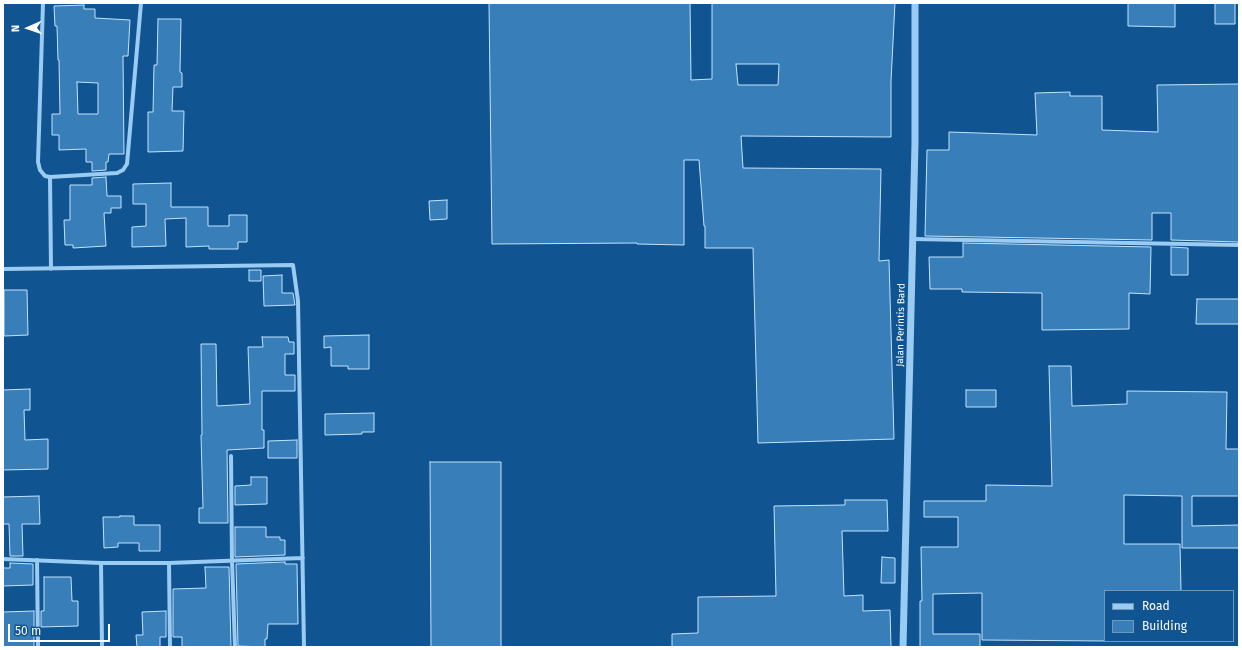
<!DOCTYPE html>
<html>
<head>
<meta charset="utf-8">
<style>
	body { margin:0 }
	#map { position:relative; width:1242px; height:650px; overflow:hidden; background:#105491; font-family:"Fira Sans",sans-serif }
	canvas { display:block }
	.frame { position:absolute; inset:0; border:4px solid #fff; pointer-events:none }
	.legend { position:absolute; left:1104px; top:590px; width:130px; height:52px; box-sizing:border-box; background:#105491; border:1px solid #7098bd; margin:0; padding:5px 7px; list-style:none; font-size:12px; color:#fff }
	.legend li { display:flex; align-items:center; gap:8px; height:20px }
	.legend b { width:20px; border:1px solid #7098bd }
	.north { position:absolute; left:8px; top:8px; width:40px; height:40px; -webkit-text-stroke:3px #105491; paint-order:stroke; rotate:268deg; font-size:11px; font-weight:700; line-height:16px; text-align:center; color:#fff }
	.north::after { content:''; display:block; margin:auto; width:14px; height:18px; background:#fff; clip-path:polygon(50% 0,100% 100%,50% 72%,0 100%) }
	.scale { position:absolute; left:8px; top:624px; width:102px; height:18px; box-sizing:border-box; border:2px solid #fff; border-top:0; padding-left:5px; font-size:12px; line-height:14px; white-space:nowrap; color:#fff; -webkit-text-stroke:3px #105491; paint-order:stroke }
</style>
</head>
<body>
<div id="map">
<canvas width="1242" height="650"></canvas>
<div class="frame"></div>
<ul class="legend">
<li><b style="height:5px;background:#9acbf3"></b>Road</li>
<li><b style="height:11px;background:#387fb9"></b>Building</li>
</ul>
<div class="north">N</div>
<div class="scale">50 m</div>
</div>
<script>
const g = document.querySelector('canvas').getContext('2d');
g.lineJoin = 'round';
function fillPath(path, color) {
  g.fillStyle = color;
  g.fill(path, 'evenodd');
}
function shape(rows) {
  const path = new Path2D();
  for (const r of rows) {
    path.moveTo(r[0], r[1]);
    for (let i = 2; i < r.length; i += 2) path.lineTo(r[i], r[i + 1]);
  }
  return path;
}
function stroke(path, color, width, dash) {
  g.strokeStyle = color;
  g.lineWidth = width;
  g.lineCap = dash ? 'butt' : 'round';
  g.setLineDash(dash || []);
  g.stroke(path);
}
function write(font, color, halo, rows, align = 'center') {
  g.font = font + ' "Fira Sans",sans-serif';
  g.lineWidth = 3;
  g.setLineDash([]);
  g.textBaseline = 'middle';
  g.strokeStyle = halo;
  g.fillStyle = color;
  for (const [text, x, y, turn = 0] of rows) {
    g.save();
    g.translate(x, y);
    g.rotate((+turn || 0) * Math.PI / 180);
    g.textAlign = isNaN(turn) ? turn : align;
    if (halo) g.strokeText(text, 0, 0);
    g.fillText(text, 0, 0);
    g.restore();
  }
}
const building = shape([
	[489,3,690,3,691,80,712,79,712,3,895,3,891,81,891,137,741,136,743,168,881,169,879,261,889,260,894,439,758,443,753,248,705,248,705,226,704,226,699,160,684,160,684,245,637,244,637,243,492,244,489,3],
	[736,64,779,64,778,85,738,85,736,64],
	[1128,3,1175,3,1175,27,1128,26,1128,3],
	[1215,3,1235,3,1235,24,1215,24,1215,3],
	[84,5,84,9,95,9,95,18,130,20,128,56,123,56,124,154,109,154,108,162,106,162,106,170,92,171,92,162,86,162,86,149,59,150,59,135,52,135,52,114,60,114,59,60,58,60,57,26,55,26,54,6,84,5],
	[77,82,98,83,98,114,78,114,77,82],
	[158,19,181,19,180,72,182,73,182,87,173,87,172,111,184,111,183,151,148,152,148,112,153,112,154,65,157,65,158,19],
	[1239,84,1239,242,1171,240,1171,213,1152,213,1152,240,925,236,927,150,949,150,949,132,1037,135,1035,93,1070,92,1070,96,1102,96,1102,130,1158,132,1157,85,1239,84],
	[106,177,107,196,121,196,121,208,111,208,111,213,104,213,106,246,73,248,73,245,65,245,64,220,70,220,70,185,92,185,92,178,106,177],
	[171,183,171,207,208,207,208,226,229,226,229,215,247,215,247,242,238,242,238,249,209,249,209,246,186,247,186,218,165,219,166,246,132,247,132,227,146,226,146,204,133,204,133,184,171,183],
	[447,200,447,219,430,220,429,201,447,200],
	[963,243,1151,247,1150,294,1129,293,1129,329,1042,330,1042,293,962,292,962,289,930,289,929,257,963,257,963,243],
	[1171,247,1188,248,1188,275,1171,275,1171,247],
	[249,270,261,270,261,281,249,281,249,270],
	[282,275,282,293,293,293,295,305,264,306,263,276,282,275],
	[4,290,27,290,28,335,4,336,4,290],
	[1197,299,1239,299,1239,324,1196,324,1197,299],
	[369,335,369,369,348,369,348,366,331,366,331,347,324,348,324,336,369,335],
	[262,337,288,337,289,342,294,342,294,354,285,354,285,375,295,375,295,391,262,391,262,430,264,430,264,448,227,450,228,523,199,523,199,508,203,508,201,435,202,435,201,344,216,344,217,406,250,404,248,347,263,347,262,337],
	[1049,366,1071,366,1072,406,1127,404,1127,391,1227,392,1226,449,1239,449,1239,496,1192,496,1192,526,1239,525,1239,548,1182,548,1182,496,1124,495,1124,544,1180,544,1181,591,1105,591,1105,641,982,640,982,593,933,594,933,634,980,634,980,647,920,647,920,601,922,601,921,547,958,547,958,517,924,517,924,501,986,501,986,485,1052,486,1049,366],
	[30,389,30,410,24,410,25,440,48,439,48,469,3,470,3,390,30,389],
	[966,390,996,390,996,407,966,407,966,390],
	[374,413,374,432,362,432,362,434,325,435,325,414,374,413],
	[297,440,297,458,268,458,268,441,297,440],
	[430,462,501,462,501,647,431,647,430,462],
	[251,477,267,477,267,504,235,505,235,486,251,485,251,477],
	[39,496,40,524,22,524,23,556,10,556,9,524,3,524,3,497,39,496],
	[845,500,887,500,888,531,842,531,844,596,863,595,863,611,890,610,891,647,672,647,672,634,698,633,698,597,776,596,774,506,845,505,845,500],
	[120,516,134,516,134,525,160,525,160,551,139,551,139,543,118,543,118,547,104,548,103,517,120,517,120,516],
	[235,527,266,527,266,537,280,537,280,540,285,540,285,555,235,557,235,527],
	[882,557,895,558,895,583,881,583,882,557],
	[285,562,285,564,297,564,298,624,268,624,267,639,265,639,265,647,238,646,236,564,285,562],
	[10,563,33,564,33,585,3,586,3,568,10,568,10,563],
	[205,567,229,567,231,647,182,647,182,637,173,637,173,589,206,588,205,567],
	[44,577,71,577,72,601,78,601,78,626,41,627,41,611,44,611,44,577],
	[34,611,34,647,3,647,3,612,34,611],
	[166,611,166,637,160,637,160,647,137,647,136,635,143,635,142,612,166,611]
]);
fillPath(building, '#387fb9');
stroke(building, '#c2e3fe', 1);
stroke(shape([
	[43,3,38,162,40,170,45,176,50,177,117,173,123,170,127,164,141,3],
	[50,177,51,269],
	[913,239,1239,245],
	[3,269,293,265,298,301,304,647],
	[231,456,232,561,235,647],
	[3,559,101,563,169,563,303,558],
	[37,560,38,647],
	[101,563,102,647],
	[169,563,170,647]
]), '#9acbf3', 4);
stroke(shape([
	[903,647,915,143,915,3]
]), '#9acbf3', 7);
write('10px', '#fff', '#105491', [
	["Jalan Perintis Bard",901,325,-89]
]);
</script>
</body>
</html>
